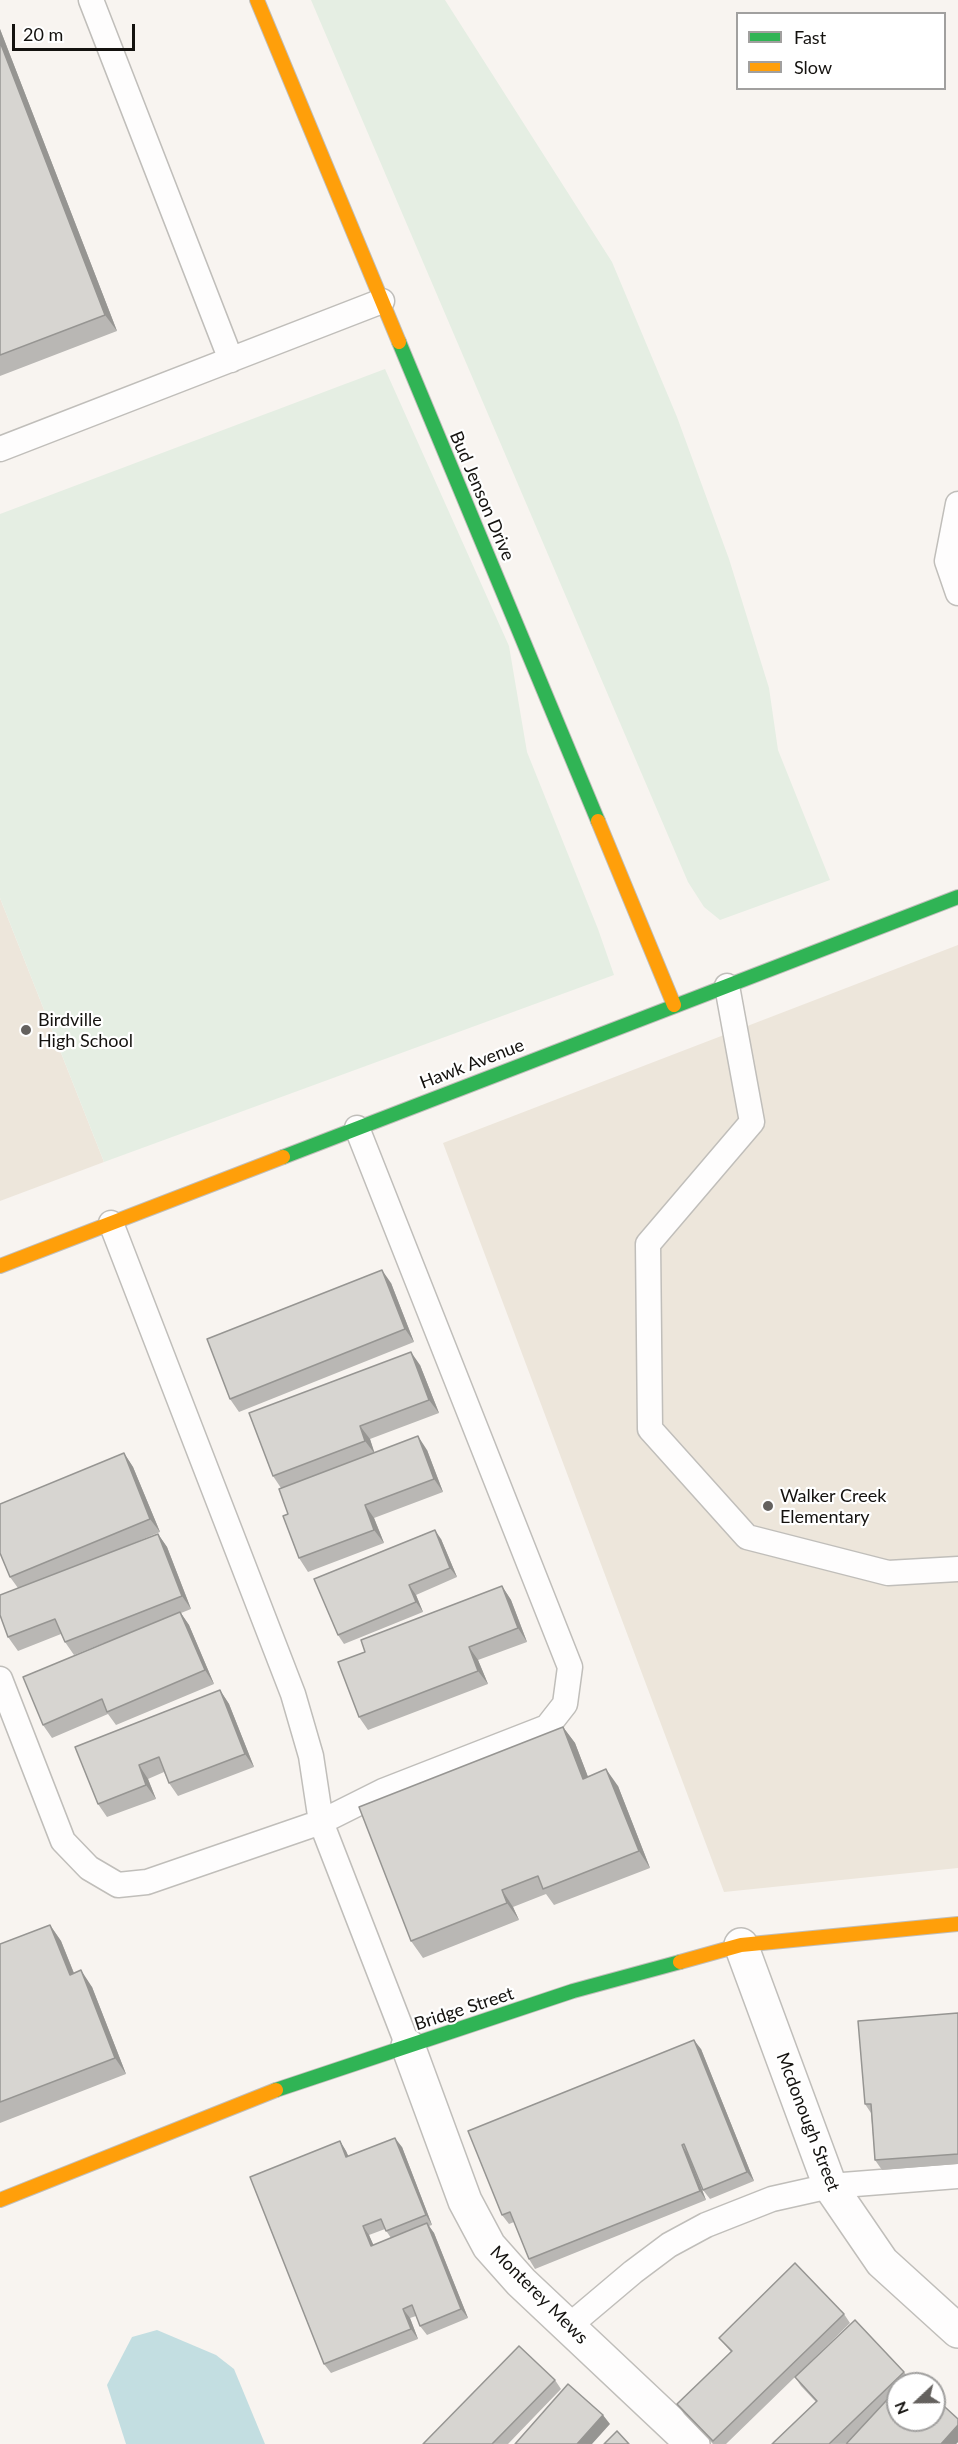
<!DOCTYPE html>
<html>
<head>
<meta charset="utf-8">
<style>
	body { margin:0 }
	#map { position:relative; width:958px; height:2444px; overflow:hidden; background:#f8f4f0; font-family:Lato,sans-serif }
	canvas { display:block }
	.legend { position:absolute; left:736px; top:12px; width:210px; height:78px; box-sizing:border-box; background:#fff; border:2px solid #a1a09f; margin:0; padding:8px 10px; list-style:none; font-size:18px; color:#14120f }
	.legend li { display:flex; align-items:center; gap:12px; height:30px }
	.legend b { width:30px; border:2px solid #a1a09f }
	.north { position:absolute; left:886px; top:2372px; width:60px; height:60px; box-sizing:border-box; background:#fff; border:2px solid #a1a09f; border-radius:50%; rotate:248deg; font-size:16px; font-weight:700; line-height:24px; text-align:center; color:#14120f }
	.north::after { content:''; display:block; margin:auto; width:21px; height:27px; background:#64615e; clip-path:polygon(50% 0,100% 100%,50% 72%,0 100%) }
	.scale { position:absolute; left:12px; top:24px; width:123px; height:27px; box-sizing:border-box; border:3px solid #14120f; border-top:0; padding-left:8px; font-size:18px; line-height:21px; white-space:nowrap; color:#14120f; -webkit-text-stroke:4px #fff; paint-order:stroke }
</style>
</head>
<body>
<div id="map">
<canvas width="958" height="2444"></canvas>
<ul class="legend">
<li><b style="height:8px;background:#30b455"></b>Fast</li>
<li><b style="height:8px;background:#ff9f0a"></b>Slow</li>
</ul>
<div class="north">N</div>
<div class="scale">20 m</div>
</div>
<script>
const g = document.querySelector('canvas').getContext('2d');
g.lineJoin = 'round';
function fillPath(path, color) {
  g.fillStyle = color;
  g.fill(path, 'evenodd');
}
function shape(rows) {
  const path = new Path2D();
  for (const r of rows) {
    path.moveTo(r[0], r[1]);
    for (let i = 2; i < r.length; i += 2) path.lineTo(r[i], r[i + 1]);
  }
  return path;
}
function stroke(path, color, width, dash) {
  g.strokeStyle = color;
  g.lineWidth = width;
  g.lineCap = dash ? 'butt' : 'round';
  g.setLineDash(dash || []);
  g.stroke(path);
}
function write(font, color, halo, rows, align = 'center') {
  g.font = font + ' Lato,sans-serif';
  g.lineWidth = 4.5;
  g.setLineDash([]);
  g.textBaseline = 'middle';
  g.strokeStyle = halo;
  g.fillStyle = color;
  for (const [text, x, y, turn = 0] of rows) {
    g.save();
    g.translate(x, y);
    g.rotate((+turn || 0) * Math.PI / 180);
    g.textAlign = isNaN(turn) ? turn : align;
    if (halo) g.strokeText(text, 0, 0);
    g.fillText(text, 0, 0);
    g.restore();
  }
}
fillPath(shape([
	[0,898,104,1162,0,1201],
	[958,945,958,1868,724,1892,443,1143]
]), '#ede6db');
fillPath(shape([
	[311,0,445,0,612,262,677,417,729,559,769,688,778,750,830,880,720,920,704,907,688,882],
	[385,369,509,646,527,752,598,929,614,975,104,1162,0,898,0,514]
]), '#e5eee3');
fillPath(shape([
	[157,2330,216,2355,234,2369,265,2444,126,2444,107,2385,132,2337]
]), '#c3dee1');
const lane = shape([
	[91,0,231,360],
	[0,449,382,301],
	[958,504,947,561,958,593],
	[727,986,752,1122,648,1244,650,1429,747,1537,888,1573,958,1569],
	[111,1223,293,1694,311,1756,321,1822,408,2046],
	[0,1679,63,1841,89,1868,118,1885,147,1882,321,1822,383,1791,547,1727,565,1704,570,1667,357,1128],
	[569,2326,633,2272,669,2245,706,2225,772,2199,830,2186,958,2176]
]);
const street = shape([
	[741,1945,830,2186,882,2262,958,2331],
	[408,2046,465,2201,489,2246,521,2282,693,2444]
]);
const fast = shape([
	[399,342,598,821],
	[283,1157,958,897],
	[276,2090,573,1991,680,1962]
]);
const slow = shape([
	[257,0,399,342],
	[598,821,674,1005],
	[0,1266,283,1157],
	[680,1962,741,1945,958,1924],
	[0,2200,276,2090]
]);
stroke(lane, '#c0beba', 27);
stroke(street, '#c0beba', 36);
stroke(fast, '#c0beba', 16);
stroke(slow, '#c0beba', 16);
stroke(lane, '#fefdfd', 24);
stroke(street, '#fefdfd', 33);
stroke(fast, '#30b455', 14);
stroke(slow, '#ff9f0a', 14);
fillPath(shape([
	[0,29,117,331,0,376],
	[391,1283,414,1342,239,1412,230,1399],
	[420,1365,439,1413,370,1439,374,1453,427,1450,443,1492,374,1518,384,1543,308,1572,299,1558,281,1488,273,1476],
	[124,1453,133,1467,160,1532,117,1550,158,1534,167,1547,191,1609,181,1613,189,1625,214,1684,116,1725,108,1714,52,1738,43,1725,104,1643,74,1655,65,1642,61,1634,18,1651,8,1637,18,1588,10,1577],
	[441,1539,457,1577,416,1595,423,1612,344,1644,338,1635],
	[502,1586,511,1600,527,1642,478,1660,488,1684,368,1730,359,1717,365,1652],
	[220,1690,229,1704,254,1767,178,1796,169,1783,164,1772,148,1779,156,1799,107,1817,98,1804],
	[563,1727,575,1743,588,1777,618,1786,650,1868,554,1905,546,1894,513,1907,519,1920,423,1958,411,1941],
	[50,1925,61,1941,74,1973,92,1987,126,2074,0,2123,0,1944],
	[958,2013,958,2164,882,2170,875,2160,871,2113,865,2104],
	[701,2049,754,2181,710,2199,703,2190,688,2154,706,2200,535,2269,529,2259,514,2222,509,2224,502,2215],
	[340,2141,346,2151,348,2156,402,2147,432,2225,429,2226,434,2233,468,2318,427,2335,420,2326,416,2316,410,2318,418,2339,331,2373,324,2364],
	[385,2229,391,2238,373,2245,369,2235],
	[844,2314,850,2323,799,2373,904,2372,908,2377,920,2384,898,2384,898,2420,958,2442,956,2444,846,2444,855,2435,845,2444,772,2444,816,2402,801,2386,795,2377,726,2444,713,2444,684,2414,677,2404,731,2352,719,2338],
	[555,2380,561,2389,508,2444,423,2444]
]), '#b9b7b4');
fillPath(shape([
	[0,29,117,331,105,315,0,42],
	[382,1270,391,1283,414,1342,405,1329],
	[411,1352,420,1365,439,1413,429,1400],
	[360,1426,370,1439,375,1454,365,1441],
	[418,1436,427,1450,443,1492,434,1479],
	[124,1453,133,1467,160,1532,150,1519],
	[365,1505,374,1518,384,1543,374,1530],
	[435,1530,441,1539,457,1577,450,1568],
	[158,1534,167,1547,191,1609,182,1596],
	[409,1585,416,1595,423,1612,416,1602],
	[502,1586,511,1600,527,1642,518,1628],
	[180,1612,189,1625,214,1684,205,1670],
	[469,1647,478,1660,488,1684,478,1671],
	[220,1690,229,1704,254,1767,245,1754],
	[563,1727,575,1743,595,1795,583,1779],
	[139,1765,148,1779,156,1799,146,1785],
	[606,1769,618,1786,650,1868,639,1851],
	[502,1890,513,1907,519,1920,507,1903],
	[50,1925,61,1941,81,1991,70,1975],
	[81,1970,92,1987,126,2074,115,2058],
	[694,2040,701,2049,754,2181,747,2172],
	[395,2138,402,2147,432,2225,426,2215],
	[340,2141,346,2151,353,2166,346,2157],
	[682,2145,688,2154,706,2200,700,2191],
	[427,2223,434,2233,468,2318,461,2309],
	[363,2226,369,2235,378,2255,371,2246],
	[403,2309,410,2318,418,2339,411,2329],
	[603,2415,610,2424,592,2444,577,2444],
	[958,2425,958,2442,956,2444,941,2444]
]), '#969592');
const building = shape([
	[0,42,105,315,0,355,0,42],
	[382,1270,405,1329,230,1399,207,1339,382,1270],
	[411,1352,429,1400,360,1426,365,1441,273,1476,249,1413,411,1352],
	[418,1436,434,1479,365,1505,374,1530,299,1558,283,1516,288,1514,279,1489,418,1436],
	[124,1453,150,1519,10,1577,0,1553,0,1504,124,1453],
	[435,1530,450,1568,409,1585,416,1602,338,1635,314,1579,435,1530],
	[158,1534,182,1596,65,1642,55,1619,8,1637,0,1615,0,1595,158,1534],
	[502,1586,518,1628,469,1647,478,1671,359,1717,338,1662,365,1652,361,1640,502,1586],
	[180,1612,205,1670,107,1712,102,1699,43,1725,23,1677,180,1612],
	[220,1690,245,1754,169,1783,159,1757,139,1765,146,1785,98,1804,75,1747,220,1690],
	[563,1727,583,1779,606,1769,639,1851,543,1889,538,1876,502,1890,507,1903,411,1941,359,1807,563,1727],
	[50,1925,70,1975,81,1970,115,2058,0,2102,0,1944,50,1925],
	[958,2013,958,2154,875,2160,871,2104,865,2104,858,2021,958,2013],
	[694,2040,747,2172,703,2190,684,2144,682,2145,700,2191,529,2259,510,2212,502,2215,468,2131,694,2040],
	[395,2138,426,2215,386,2231,381,2219,363,2226,371,2246,427,2223,461,2309,420,2326,412,2305,403,2309,411,2329,324,2364,250,2177,340,2141,346,2157,395,2138],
	[795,2263,844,2314,713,2441,677,2404,732,2351,719,2338,795,2263],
	[855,2320,904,2372,829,2444,772,2444,817,2401,795,2377,855,2320],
	[519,2346,555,2380,492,2444,423,2444,519,2346],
	[910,2375,920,2384,902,2384,910,2375],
	[568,2384,603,2415,577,2444,515,2444,568,2384],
	[898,2388,898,2420,934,2420,934,2397,958,2419,958,2425,941,2444,846,2444,898,2388],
	[617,2431,629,2444,604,2444,617,2431]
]);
fillPath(building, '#d7d5d1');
stroke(building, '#969592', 1.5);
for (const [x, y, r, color] of [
	[26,1030,6,"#64615e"],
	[768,1506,6,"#64615e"]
]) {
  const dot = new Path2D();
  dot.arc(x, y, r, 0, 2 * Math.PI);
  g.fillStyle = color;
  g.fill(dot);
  stroke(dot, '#fff', 2);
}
write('18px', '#14120f', '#fff', [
	["Bud Jenson Drive",482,496,67],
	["Hawk Avenue",472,1064,-21],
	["Bridge Street",464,2009,-18],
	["Mcdonough Street",808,2122,69],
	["Monterey Mews",539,2295,45]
]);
write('18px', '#14120f', '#fff', [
	["Birdville",38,1020],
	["High School",38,1041],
	["Walker Creek",780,1496],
	["Elementary",780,1517]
], 'left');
</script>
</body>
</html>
